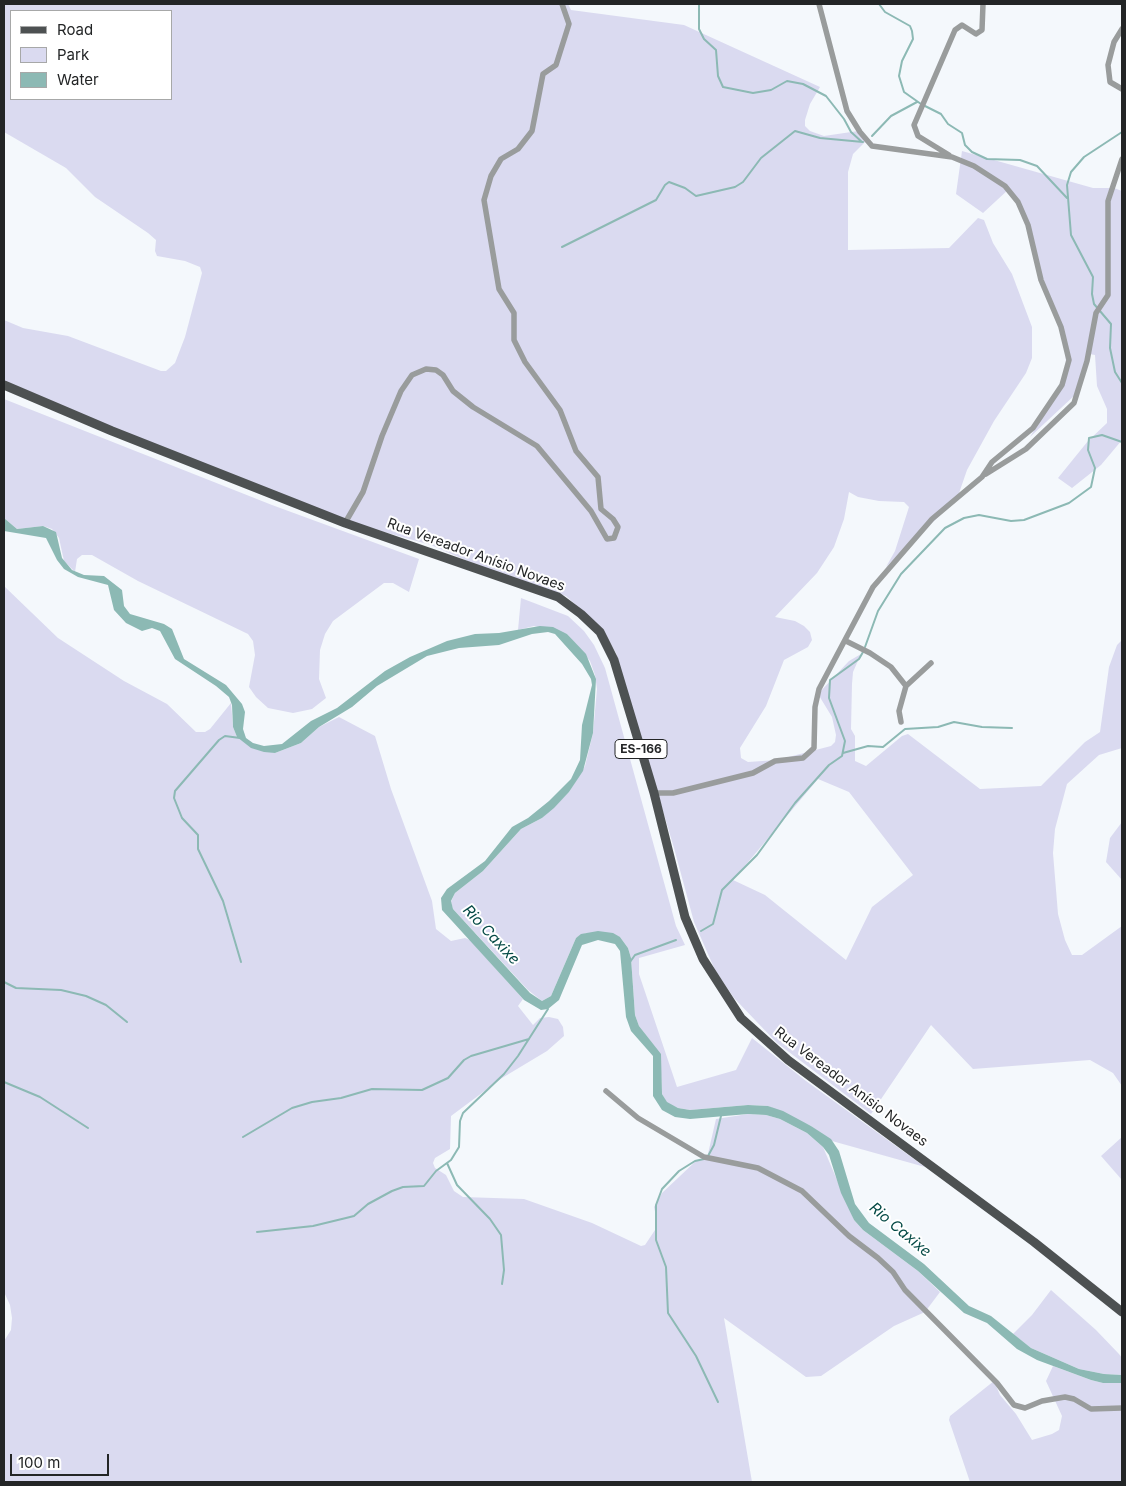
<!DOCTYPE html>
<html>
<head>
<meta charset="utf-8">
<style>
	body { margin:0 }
	#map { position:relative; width:1126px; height:1486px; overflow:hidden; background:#f4f8fc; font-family:Inter,sans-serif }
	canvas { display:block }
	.frame { position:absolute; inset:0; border:5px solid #232526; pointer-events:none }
	.legend { position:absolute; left:10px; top:10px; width:162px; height:90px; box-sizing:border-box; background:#fff; border:1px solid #a7a8a8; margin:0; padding:6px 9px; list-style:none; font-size:15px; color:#232526 }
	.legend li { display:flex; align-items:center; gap:10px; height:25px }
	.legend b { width:25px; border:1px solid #a7a8a8 }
	.scale { position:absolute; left:10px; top:1454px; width:99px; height:22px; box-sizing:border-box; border:2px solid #232526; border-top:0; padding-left:6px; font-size:15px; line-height:18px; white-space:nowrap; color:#232526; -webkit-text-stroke:4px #fff; paint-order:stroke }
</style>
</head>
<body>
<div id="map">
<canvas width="1126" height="1486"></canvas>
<div class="frame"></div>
<ul class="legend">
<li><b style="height:6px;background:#4d5152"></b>Road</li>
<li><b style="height:14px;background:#dadaf0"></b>Park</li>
<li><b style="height:14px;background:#8cb9b4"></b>Water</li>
</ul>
<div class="scale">100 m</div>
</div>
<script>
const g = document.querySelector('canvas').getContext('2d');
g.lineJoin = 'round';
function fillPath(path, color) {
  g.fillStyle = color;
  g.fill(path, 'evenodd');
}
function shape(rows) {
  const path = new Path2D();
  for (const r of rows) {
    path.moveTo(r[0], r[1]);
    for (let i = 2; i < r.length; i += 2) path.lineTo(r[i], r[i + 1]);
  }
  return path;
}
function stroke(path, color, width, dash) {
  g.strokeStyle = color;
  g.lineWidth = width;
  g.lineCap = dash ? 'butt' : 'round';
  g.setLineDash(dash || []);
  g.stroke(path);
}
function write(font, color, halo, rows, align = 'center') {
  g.font = font + ' Inter,sans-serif';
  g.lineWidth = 4;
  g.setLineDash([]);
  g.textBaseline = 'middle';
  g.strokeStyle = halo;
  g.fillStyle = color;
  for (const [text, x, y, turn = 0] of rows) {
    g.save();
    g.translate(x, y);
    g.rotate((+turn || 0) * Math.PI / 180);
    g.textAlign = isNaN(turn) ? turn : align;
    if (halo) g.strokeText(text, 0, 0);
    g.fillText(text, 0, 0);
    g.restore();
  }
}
fillPath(shape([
	[4,4,568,4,571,10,684,25,820,87,810,104,805,120,805,126,810,131,824,136,858,131,866,141,853,154,848,172,848,250,949,248,978,218,984,220,993,243,1012,274,1032,327,1032,358,1026,373,994,421,967,470,957,499,886,567,895,551,909,507,904,502,879,501,858,497,849,492,844,519,834,547,817,573,775,617,795,621,804,626,810,632,812,640,808,647,784,660,766,706,740,748,741,758,748,762,777,760,831,746,835,742,836,735,832,717,818,694,849,661,861,654,853,672,852,684,851,729,855,736,855,761,866,766,902,736,908,734,980,789,1041,786,1085,742,1100,732,1109,667,1117,645,1122,640,1122,748,1099,755,1067,784,1055,829,1053,853,1058,914,1065,940,1072,955,1082,955,1122,926,1122,1086,1113,1073,1090,1060,973,1069,931,1025,871,1114,777,1043,734,998,715,970,694,922,674,848,616,653,601,628,566,596,497,574,431,545,348,522,4,388,4,320,23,328,68,336,161,371,166,371,175,363,185,337,202,273,200,267,185,261,157,256,155,251,156,240,148,233,95,197,66,168,4,132],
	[11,11,171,11,171,99,11,99],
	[818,779,849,792,913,875,872,907,846,960,765,895,733,880],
	[962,151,1093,188,1114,188,1122,191,1122,440,1101,465,1072,488,1058,478,1088,441,1107,423,1107,409,1097,386,1095,355,1089,354,1076,394,1030,437,1064,379,1066,367,1065,340,1045,285,1021,208,1009,189,983,213,956,194],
	[4,399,272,505,419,559,409,592,393,583,384,583,333,621,325,634,320,650,319,679,326,698,312,709,293,713,268,708,256,697,249,687,255,655,253,641,248,634,138,581,92,555,82,555,77,559,75,572,64,561,59,538,52,529,43,526,17,529,4,518],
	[4,586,58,638,124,681,167,704,196,732,205,732,210,729,231,703,233,727,237,737,275,753,301,743,319,727,339,717,375,736,391,789,432,901,436,929,451,941,465,938,470,940,523,999,518,1006,533,1025,540,1018,549,1017,558,1019,563,1027,564,1036,547,1051,502,1078,451,1116,450,1149,435,1158,433,1163,435,1168,446,1175,454,1191,463,1197,524,1199,592,1223,641,1246,645,1245,655,1230,657,1221,654,1207,662,1193,697,1160,707,1158,716,1119,748,1114,766,1115,780,1119,807,1133,823,1147,854,1220,863,1230,918,1271,940,1292,925,1312,894,1326,821,1376,806,1377,724,1318,752,1482,4,1482,4,1341,11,1330,12,1318,10,1305,4,1292],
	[521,598,568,616,584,631,594,645,605,668,676,926,685,945,639,958,639,974,677,1087,736,1070,752,1038,806,1081,925,1167,832,1141,811,1126,768,1106,748,1105,690,1110,678,1108,667,1103,662,1094,660,1054,639,1026,635,1015,631,958,628,948,620,937,586,933,576,938,551,996,542,1001,528,990,453,909,451,902,455,893,483,871,521,829,542,818,569,792,585,766,593,733,597,689,595,675,590,661,567,634,534,626,518,630],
	[1122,822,1122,880,1106,862,1110,838],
	[1122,1137,1122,1180,1101,1156],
	[1051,1290,1096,1330,1119,1354,1122,1358,1122,1375,1104,1374,1079,1369,1031,1348,1013,1334,1032,1315],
	[1053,1366,1091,1380,1103,1383,1122,1383,1122,1482,970,1482,949,1420,950,1416,994,1381,1000,1395,1016,1414,1032,1440,1052,1434,1059,1430,1062,1416,1046,1381]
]), '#dadaf0');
fillPath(shape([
	[4,518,17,529,43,526,56,532,62,558,72,570,84,575,104,576,122,590,124,606,130,614,164,624,172,629,184,659,226,685,242,704,245,712,243,729,246,738,253,743,264,746,282,744,311,721,337,708,385,671,410,657,447,641,475,634,499,633,540,626,553,627,567,634,586,654,596,679,593,733,583,771,569,792,554,808,542,818,521,829,483,871,455,893,451,901,453,909,530,993,542,1001,551,996,576,938,581,934,598,931,613,933,620,937,628,948,631,958,635,1015,639,1026,661,1054,662,1094,667,1102,678,1108,690,1110,748,1105,768,1106,783,1111,811,1126,831,1139,839,1151,855,1204,869,1223,924,1264,969,1306,991,1316,1031,1348,1079,1369,1104,1374,1122,1375,1122,1383,1103,1383,1091,1380,1037,1360,1017,1349,987,1323,964,1313,918,1271,863,1230,854,1220,841,1193,829,1155,823,1147,807,1133,780,1119,766,1115,748,1114,690,1119,675,1117,662,1110,653,1096,653,1056,631,1031,626,1017,620,951,615,944,598,940,582,945,559,1000,548,1009,541,1010,524,1000,442,910,441,898,447,889,485,861,512,827,528,818,549,801,571,779,580,760,582,725,592,685,591,679,582,664,555,634,548,632,532,634,499,645,459,648,427,656,377,686,352,707,319,727,301,743,275,753,264,752,251,748,237,737,233,727,232,705,229,697,216,686,175,659,160,631,152,628,142,631,126,623,114,610,108,585,78,577,64,569,57,560,46,538,4,531]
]), '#8cb9b4');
stroke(shape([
	[699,4,699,29,704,39,716,50,718,76,723,87,753,93,771,90,787,81,803,84,826,96,844,119,851,132,862,142],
	[879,4,885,12,910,26,912,31,913,39,902,61,899,76,904,92,921,104],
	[925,106,941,114,948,124,962,133,965,145,972,152,987,159,1020,160,1037,166,1067,198],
	[1122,132,1084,157,1071,172,1067,185,1071,235,1093,277,1092,294,1094,304,1111,324,1110,348,1115,372,1122,383],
	[872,136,891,116,917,102],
	[562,247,656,200,665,185,669,182,685,188,696,196,735,187,743,182,761,158,795,131,820,138,863,142],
	[865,647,878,611,901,574,945,528,964,518,979,515,1011,521,1024,520,1069,503,1091,487,1095,468,1088,450,1089,438,1102,435,1122,442],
	[240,738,225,736,219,740,175,791,174,798,182,818,198,835,198,849,223,901,241,962],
	[843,753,868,746,883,747,905,729,938,727,954,722,982,727,1012,728],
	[701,931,713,924,722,890,757,855,795,803,829,765,842,756,845,741,829,698,830,680,859,659,863,652],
	[630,962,635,955,676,940],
	[4,982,16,988,61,990,86,996,106,1005,127,1022],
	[4,1082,40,1097,88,1128],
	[243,1137,292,1108,312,1102,341,1098,372,1089,422,1090,448,1078,464,1060,471,1056,529,1039],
	[708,1156,714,1145,721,1116],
	[704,1159,695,1161,679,1171,662,1189,656,1205,656,1240,666,1267,668,1313,696,1356,718,1402],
	[447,1163,457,1185,490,1219,501,1235,504,1270,502,1284],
	[257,1232,313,1226,346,1218,354,1216,368,1204,392,1191,403,1187,424,1186,436,1171,451,1160,459,1147,460,1121,463,1113,504,1074,518,1056,548,1009]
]), '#8cb9b4', 2);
stroke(shape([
	[1122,29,1114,42,1108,65,1110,82,1122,89],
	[949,155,918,136,914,125,955,30,962,25,976,34,982,30,983,4],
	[986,474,1026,449,1074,403,1087,361,1096,313,1108,295,1108,201,1122,159],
	[345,523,363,492,382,436,401,391,412,375,426,369,436,370,443,375,453,391,473,407,537,446,591,511,607,539,614,538,618,527,613,519,601,509,598,477,576,451,560,410,525,362,514,340,514,313,499,289,484,200,491,176,501,159,518,149,532,131,543,74,556,65,569,24,562,4],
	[846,641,870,653,891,667,906,686,899,711,901,722],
	[906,686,931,663],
	[654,793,673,793,753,773,775,761,803,758,814,748,815,707,819,689,873,587,932,519,982,477,992,462,1033,428,1062,385,1069,360,1061,327,1041,280,1028,225,1018,202,1005,186,974,166,952,157,872,146,860,132,847,111,819,4],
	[606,1091,638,1118,704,1157,758,1168,802,1191,849,1236,878,1258,893,1272,905,1290,997,1383,1014,1405,1025,1408,1042,1401,1065,1397,1074,1399,1091,1409,1122,1408]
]), '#999c9c', 5.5);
stroke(shape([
	[4,385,112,431,345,523,558,597,581,614,600,632,614,660,654,793,685,917,703,959,741,1018,788,1060,1034,1242,1122,1312]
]), '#4d5152', 9);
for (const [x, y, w] of [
	[641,749,52]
]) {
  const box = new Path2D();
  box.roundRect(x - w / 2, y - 9.5, w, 19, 4);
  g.fillStyle = '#fff';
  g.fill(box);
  stroke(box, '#232526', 1);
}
write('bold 12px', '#232526', null, [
	["ES-166",641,749]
]);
write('14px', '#232526', '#fff', [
	["Rua Vereador Anísio Novaes",476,555,20],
	["Rua Vereador Anísio Novaes",851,1087,37]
]);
write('italic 15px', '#044945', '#fff', [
	["Rio Caxixe",491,935,47],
	["Rio Caxixe",900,1230,40]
]);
</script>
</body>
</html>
